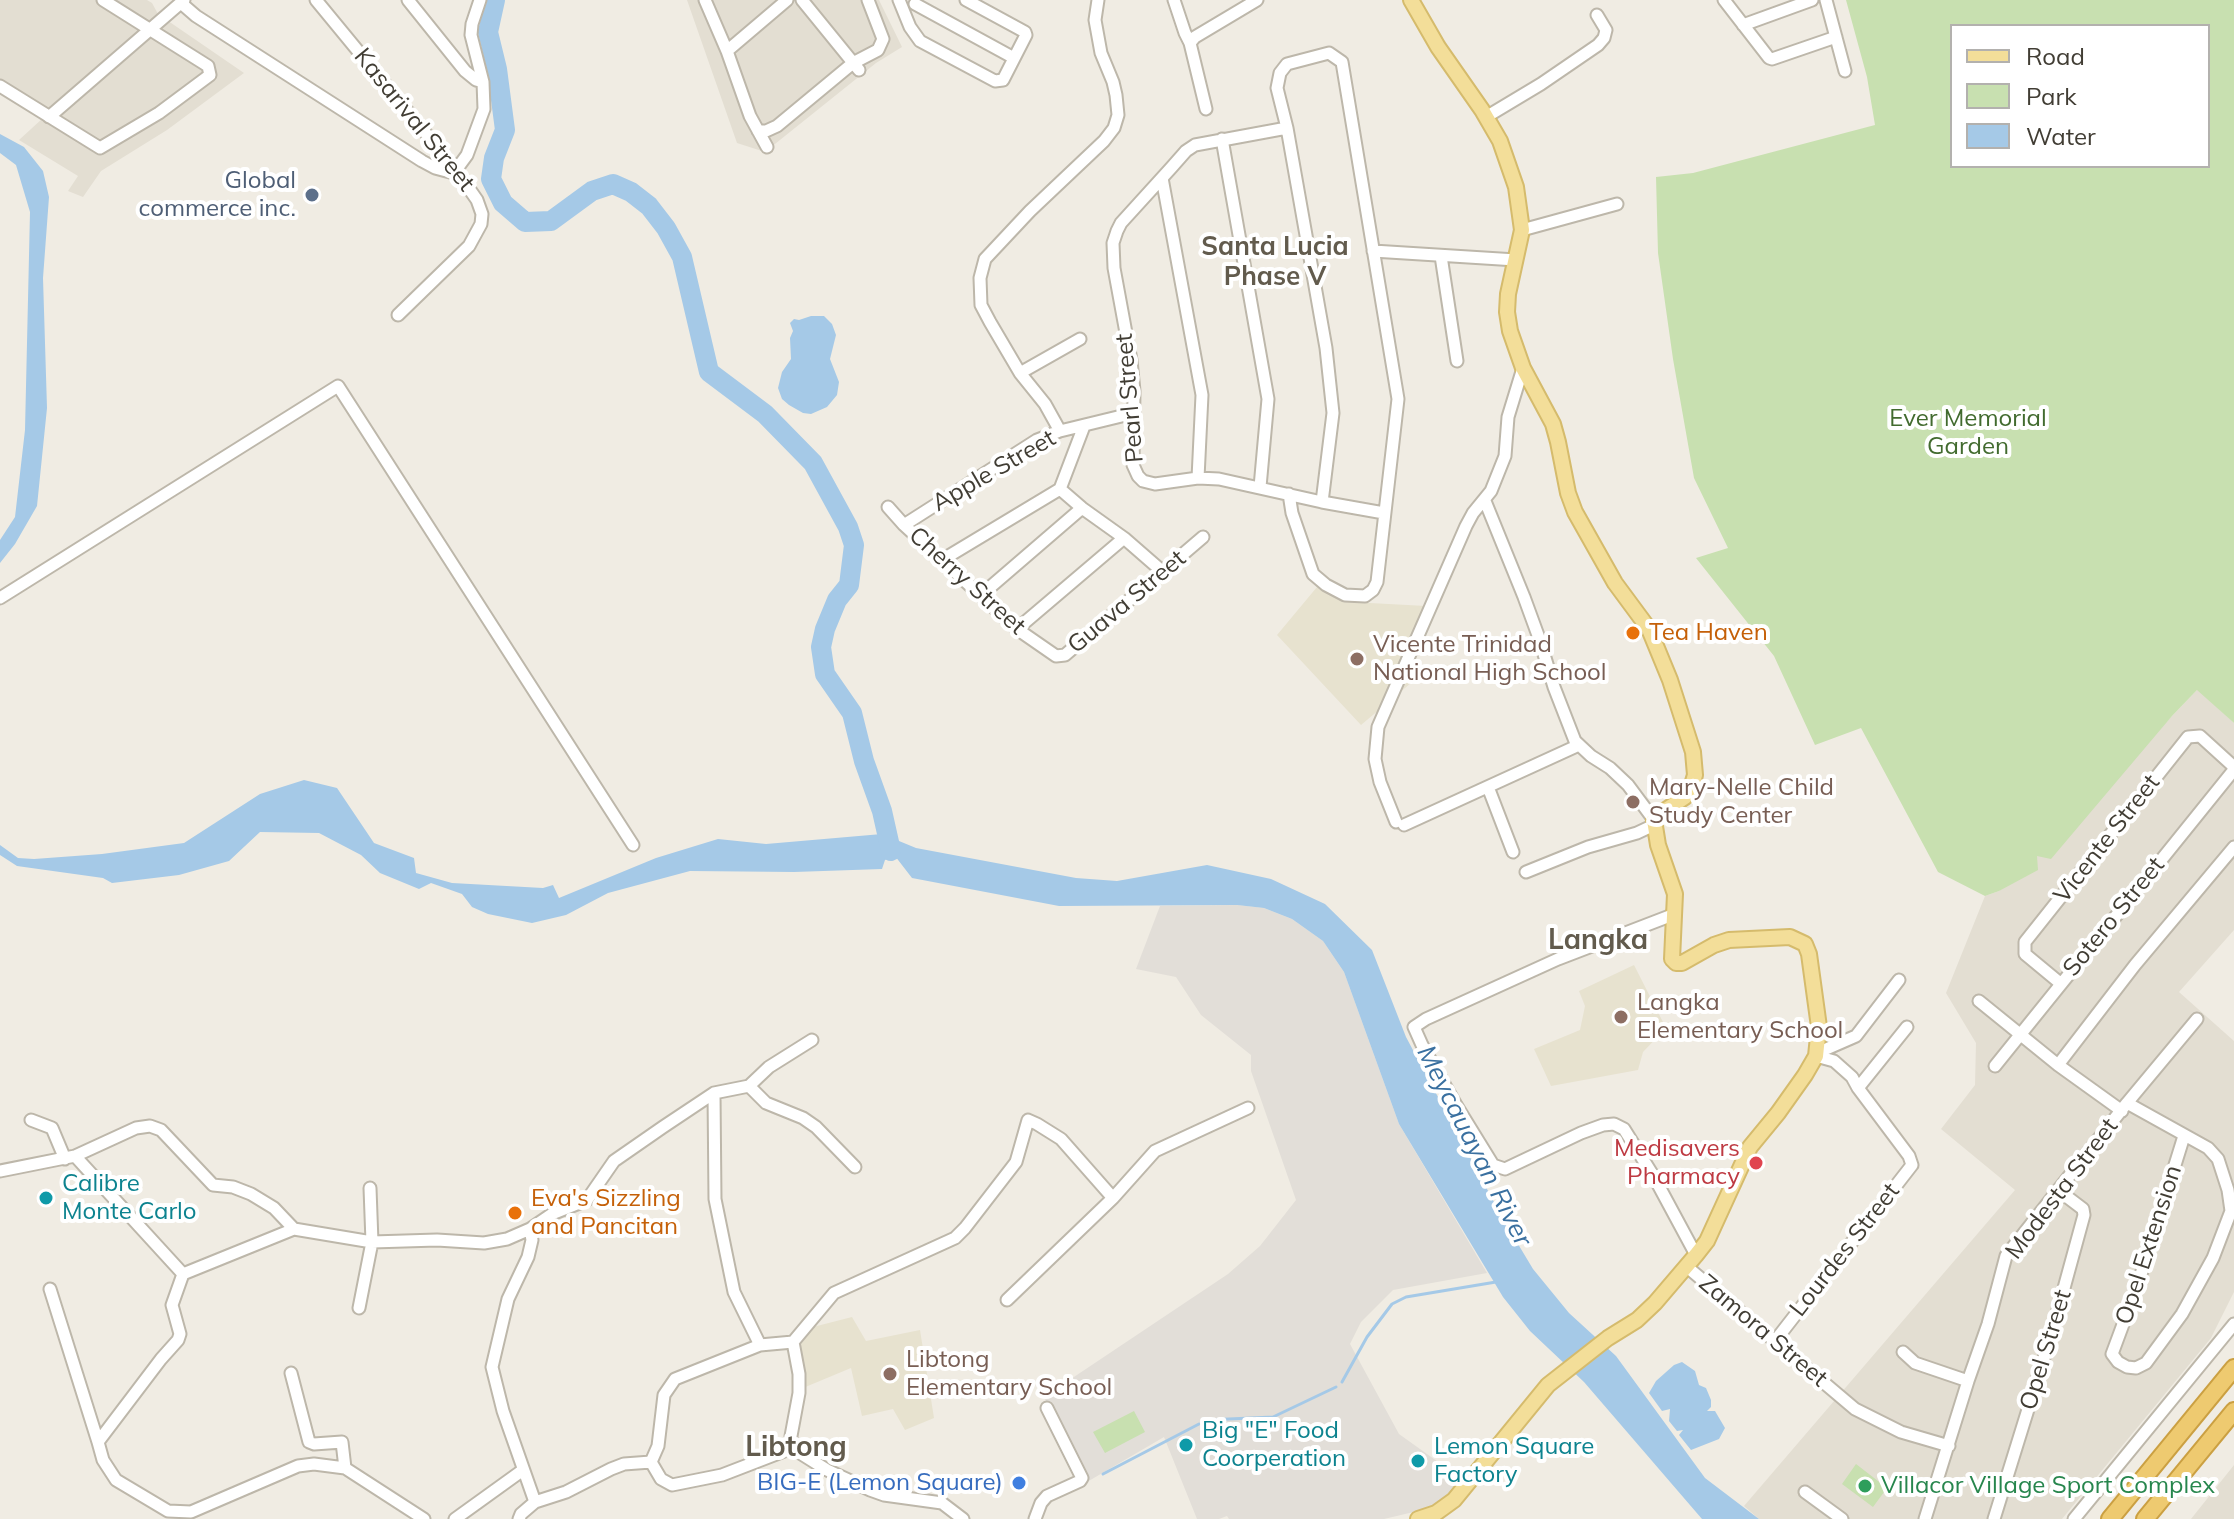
<!DOCTYPE html>
<html>
<head>
<meta charset="utf-8">
<style>
	body { margin:0 }
	#map { position:relative; width:2234px; height:1519px; overflow:hidden; background:#f0ece3; font-family:Mulish,sans-serif }
	canvas { display:block }
	.legend { position:absolute; left:1950px; top:24px; width:260px; height:144px; box-sizing:border-box; background:#fff; border:2px solid #b3b1ae; margin:0; padding:10px 14px; list-style:none; font-size:24px; color:#413d34 }
	.legend li { display:flex; align-items:center; gap:16px; height:40px }
	.legend b { width:40px; border:2px solid #b3b1ae }
</style>
</head>
<body>
<div id="map">
<canvas width="2234" height="1519"></canvas>
<ul class="legend">
<li><b style="height:10px;background:#f3de99"></b>Road</li>
<li><b style="height:22px;background:#c8e0b0"></b>Park</li>
<li><b style="height:22px;background:#a5c9e7"></b>Water</li>
</ul>
</div>
<script>
const g = document.querySelector('canvas').getContext('2d');
g.lineJoin = 'round';
function fillPath(path, color) {
  g.fillStyle = color;
  g.fill(path, 'evenodd');
}
function shape(rows) {
  const path = new Path2D();
  for (const r of rows) {
    path.moveTo(r[0], r[1]);
    for (let i = 2; i < r.length; i += 2) path.lineTo(r[i], r[i + 1]);
  }
  return path;
}
function stroke(path, color, width, dash) {
  g.strokeStyle = color;
  g.lineWidth = width;
  g.lineCap = dash ? 'butt' : 'round';
  g.setLineDash(dash || []);
  g.stroke(path);
}
function write(font, color, halo, rows, align = 'center') {
  g.font = font + ' Mulish,sans-serif';
  g.lineWidth = 8;
  g.setLineDash([]);
  g.textBaseline = 'middle';
  g.strokeStyle = halo;
  g.fillStyle = color;
  for (const [text, x, y, turn = 0] of rows) {
    g.save();
    g.translate(x, y);
    g.rotate((+turn || 0) * Math.PI / 180);
    g.textAlign = isNaN(turn) ? turn : align;
    if (halo) g.strokeText(text, 0, 0);
    g.fillText(text, 0, 0);
    g.restore();
  }
}
fillPath(shape([
	[0,0,147,0,152,3,158,14,244,73,167,130,101,171,83,197,68,191,78,176,19,140,43,118,0,90],
	[687,0,879,0,902,47,876,63,765,152,737,143],
	[2198,689,2234,723,2234,930,2179,992,2234,1041,2234,1292,2211,1338,2062,1519,1759,1519,1744,1506,2015,1190,1941,1129,1975,1085,1976,1043,1946,993,1985,896,1999,891,2037,856],
	[2234,1465,2234,1519,2191,1519]
]), '#e3ded2');
fillPath(shape([
	[1237,905,1264,908,1292,919,1323,941,1344,972,1399,1124,1487,1273,1393,1290,1361,1322,1350,1344,1399,1434,1462,1479,1443,1505,1384,1519,1229,1519,1227,1516,1219,1519,1197,1519,1164,1437,1087,1482,1044,1397,1228,1274,1260,1246,1296,1200,1251,1071,1251,1055,1201,1015,1176,977,1136,969,1160,906]
]), '#e2ded8');
fillPath(shape([
	[1317,587,1351,602,1426,606,1411,683,1361,725,1277,635],
	[1634,965,1666,1028,1643,1052,1638,1070,1551,1086,1534,1049,1580,1030,1585,1006,1579,991],
	[852,1317,866,1341,920,1330,934,1418,905,1430,893,1409,862,1416,851,1368,803,1388,797,1346,813,1327]
]), '#e7e2cf');
fillPath(shape([
	[1846,0,2234,0,2234,723,2197,690,2172,716,2051,859,2037,856,2038,870,1999,891,1985,896,1938,872,1861,728,1815,745,1774,656,1696,558,1728,548,1694,478,1673,359,1658,253,1656,177,1693,173,1875,125,1867,77],
	[1952,26,2208,26,2208,166,1952,166],
	[1134,1411,1145,1432,1105,1453,1093,1432],
	[1856,1464,1887,1488,1873,1507,1842,1484]
]), '#c8e0b0');
fillPath(shape([
	[0,134,24,147,43,171,49,197,43,278,47,408,37,506,15,544,0,563,0,540,15,517,25,430,30,212,16,165,0,153],
	[811,316,824,316,832,324,836,335,830,359,839,382,837,395,827,407,811,414,803,413,789,405,782,399,778,388,782,372,791,359,790,338,793,331,790,323,794,319,799,320],
	[304,780,337,788,374,843,414,858,416,873,452,883,543,888,553,885,559,898,656,858,718,839,766,844,882,834,916,848,1076,878,1117,881,1207,865,1271,879,1325,904,1372,950,1406,1037,1503,1219,1533,1269,1569,1313,1616,1356,1705,1478,1759,1519,1702,1519,1584,1382,1530,1331,1503,1297,1399,1124,1344,972,1323,941,1292,919,1264,908,1237,905,1059,906,912,878,895,856,885,860,882,869,794,872,690,871,608,893,566,915,532,923,488,914,472,907,462,894,431,883,419,889,380,873,361,855,319,833,260,832,229,861,179,875,112,883,103,878,17,866,0,855,0,845,18,858,34,859,102,854,184,843,260,794],
	[1682,1362,1695,1371,1699,1385,1706,1388,1711,1400,1711,1407,1707,1411,1715,1411,1725,1428,1719,1439,1691,1450,1679,1435,1683,1430,1677,1431,1669,1421,1670,1409,1662,1411,1649,1393,1656,1381,1674,1365]
]), '#a5c9e7');
stroke(shape([
	[1342,1382,1367,1337,1392,1304,1406,1297,1496,1282],
	[1207,1420,1273,1417,1336,1387],
	[1103,1474,1199,1424]
]), '#a5c9e7', 3);
stroke(shape([
	[495,0,488,32,497,69,505,130,494,158,491,179,503,203,525,222,551,221,592,191,613,184,631,192,649,206,666,228,682,257,709,372,765,414,813,463,848,527,854,545,849,585,837,600,825,629,821,647,825,674,852,713,864,761,882,811,891,851]
]), '#a5c9e7', 20);
const minor = shape([
	[316,0,456,170,477,200,482,214,481,224,469,246,398,315],
	[408,0,465,71,476,80,483,82],
	[705,0,727,51,750,116,767,147],
	[802,0,859,70],
	[899,0,910,27,920,41,995,81,1003,80,1026,35,1025,32,966,0],
	[1174,0,1185,33,1190,43],
	[1724,0,1769,58,1772,59,1836,37],
	[1826,0,1845,71],
	[181,3,196,16,422,161,435,168,450,172,456,170,467,155,484,109,483,82,471,35,472,24,480,0],
	[915,4,1014,58],
	[1743,25,1812,0],
	[727,51,787,0],
	[0,86,100,148,159,113,210,75,208,66,103,0],
	[1206,109,1190,43,1195,37,1257,0],
	[49,117,184,0],
	[1486,117,1541,84,1598,45,1604,38,1606,30,1597,15],
	[1287,128,1195,145,1186,151,1171,168,1121,223,1117,231,1113,243,1114,268,1131,360,1134,391,1133,465,1138,476,1143,481,1155,484,1198,478,1219,479,1322,502,1384,513],
	[758,131,766,131,777,126,853,63,878,50,883,39,868,0],
	[1222,139,1268,399,1260,487],
	[1162,178,1202,395,1198,478],
	[1522,230,1617,204],
	[1373,251,1516,260],
	[1441,256,1457,361],
	[1020,373,1080,339],
	[1084,426,1060,489,1082,508,1124,538,1163,572],
	[1060,431,1045,404,1020,373,990,322,981,305,980,278,985,259,1030,211,1104,141,1114,128,1118,115,1116,95,1113,82,1101,53,1095,20,1098,0],
	[1289,494,1292,513,1313,574,1326,585,1345,595,1365,596,1373,590,1377,582,1398,399,1342,62,1329,53,1287,64,1280,73,1277,88,1287,128,1326,348,1333,413,1322,502],
	[1485,501,1524,597,1539,638,1554,687,1575,741,1591,756,1610,768,1628,785,1654,820],
	[888,507,904,525,1017,629,1056,656,1065,655,1203,537],
	[904,525,1037,440,1060,431,1134,413],
	[942,560,1060,489],
	[981,595,1082,508],
	[0,598,338,386,633,845],
	[1017,629,1124,538],
	[1488,787,1513,852],
	[1396,822,1380,782,1375,759,1378,727,1466,526,1473,513,1491,491,1505,456,1508,417,1523,368],
	[1404,825,1579,745],
	[1526,872,1588,847,1637,833,1654,825],
	[1675,914,1558,959,1426,1019,1414,1027,1422,1045,1456,1105,1493,1165,1505,1169,1581,1133,1603,1125,1614,1124,1624,1129,1654,1177,1696,1255],
	[1979,1001,2058,1065,2122,1111],
	[1817,1053,1856,1036,1899,980],
	[2058,1065,2135,965,2234,847],
	[1995,1066,2233,771,2233,766,2200,736,2188,737,2025,942,2025,954,2060,983],
	[749,1086,766,1103,803,1118,816,1127,855,1167],
	[1858,1088,1907,1027],
	[714,1093,715,1199,734,1292,760,1345],
	[2127,1103,2208,1148,2218,1159,2228,1190,2231,1211,2213,1258,2182,1314,2146,1363,2136,1368,2127,1367,2118,1362,2112,1354,2138,1284,2184,1136],
	[31,1120,52,1128,65,1159],
	[75,1156,183,1274,294,1229,372,1242,437,1240,484,1243,507,1239,530,1229,532,1240,528,1257,508,1299,492,1367,503,1411,535,1502],
	[0,1171,75,1156,136,1128,150,1126,161,1130,213,1185,233,1187,251,1194,274,1208,294,1229],
	[530,1229,552,1214,587,1200,614,1161,663,1127,714,1093,749,1086,769,1067,812,1040],
	[1686,1266,1855,1409,1901,1432,1949,1446],
	[183,1274,172,1305,180,1334,178,1340,161,1359,98,1442,103,1460,116,1480,168,1511,191,1512,298,1466,314,1464,345,1468,424,1519],
	[50,1289,98,1442],
	[1007,1300,1113,1198,1155,1151,1248,1108],
	[359,1308,372,1242,370,1188],
	[1775,1341,1912,1165,1909,1156,1858,1088,1852,1077,1834,1061,1816,1056],
	[1903,1352,1915,1363,1968,1381],
	[291,1373,309,1442,314,1444,342,1442,345,1468],
	[792,1448,722,1475,672,1485,661,1479,651,1462,658,1446,664,1395,675,1379,760,1345,793,1342,834,1293,955,1238,965,1228,1016,1162,1028,1120,1037,1124,1061,1139,1113,1198],
	[792,1448,827,1470,870,1490,884,1495,942,1503,963,1519],
	[792,1448,791,1436,799,1393,799,1374,793,1342],
	[1805,1492,1842,1519],
	[455,1519,523,1470],
	[519,1519,521,1514,535,1502,566,1492,611,1469,624,1464,651,1462],
	[1035,1519,1041,1503,1047,1496,1080,1481,1082,1478,1047,1408],
	[1925,1519,1968,1381,1988,1324,2006,1256,2127,1103,2197,1019],
	[1994,1519,2052,1332,2084,1215,2083,1209,2058,1190],
	[2074,1519,2234,1324]
]);
const major = shape([
	[1411,0,1438,47,1482,110,1500,141,1516,187,1522,230,1508,294,1507,312,1510,331,1523,368,1553,424,1558,442,1568,493,1575,512,1615,583,1649,629,1670,680,1693,752,1695,775,1691,788,1685,797,1660,814,1654,820,1658,845,1675,894,1672,959,1676,963,1682,963,1714,945,1729,940,1790,937,1805,944,1809,954,1819,1027,1816,1056,1805,1075,1778,1113,1750,1147,1707,1241,1696,1255,1655,1303,1637,1320,1608,1338,1548,1385,1454,1500,1436,1513,1418,1519]
]);
const highway = shape([
	[2110,1519,2234,1368],
	[2145,1519,2234,1411]
]);
stroke(minor, '#bdb7aa', 15);
stroke(major, '#d5bb6c', 18);
stroke(highway, '#cba042', 20);
stroke(minor, '#fff', 11);
stroke(major, '#f3de99', 14);
stroke(highway, '#eeca70', 16);
for (const [x, y, r, color] of [
	[312,195,8,"#5c6f8a"],
	[1633,633,8,"#e8710a"],
	[1357,659,8,"#8d6e63"],
	[1633,802,8,"#8d6e63"],
	[1621,1017,8,"#8d6e63"],
	[1756,1163,8,"#e0444e"],
	[46,1198,8,"#0f9aa8"],
	[515,1213,8,"#e8710a"],
	[890,1374,8,"#8d6e63"],
	[1186,1445,8,"#0f9aa8"],
	[1418,1461,8,"#0f9aa8"],
	[1019,1483,8,"#3f7fe0"],
	[1865,1486,8,"#2e9e5b"]
]) {
  const dot = new Path2D();
  dot.arc(x, y, r, 0, 2 * Math.PI);
  g.fillStyle = color;
  g.fill(dot);
  stroke(dot, '#fff', 3);
}
write('24px', '#413d34', '#fff', [
	["Kasarival Street",414,120,51],
	["Pearl Street",1130,398,-95],
	["Apple Street",994,471,-30],
	["Cherry Street",967,581,42],
	["Guava Street",1127,602,-40],
	["Vicente Street",2107,839,-52],
	["Sotero Street",2114,917,-51],
	["Modesta Street",2062,1189,-53],
	["Opel Extension",2149,1245,-72],
	["Lourdes Street",1845,1250,-52],
	["Zamora Street",1763,1331,40],
	["Opel Street",2046,1350,-73]
]);
write('24px', '#4e5e75', '#fff', [
	["Global",296,181],
	["commerce inc.",296,209]
], 'right');
write('24px', '#426b2f', '#fff', [
	["Ever Memorial",1968,419],
	["Garden",1968,447]
]);
write('24px', '#c56008', '#fff', [
	["Tea Haven",1649,633],
	["Eva's Sizzling",531,1199],
	["and Pancitan",531,1227]
], 'left');
write('24px', '#785e54', '#fff', [
	["Vicente Trinidad",1373,645],
	["National High School",1373,673],
	["Mary-Nelle Child",1649,788],
	["Study Center",1649,816],
	["Langka",1637,1003],
	["Elementary School",1637,1031],
	["Libtong",906,1360],
	["Elementary School",906,1388]
], 'left');
write('24px', '#be3a42', '#fff', [
	["Medisavers",1740,1149],
	["Pharmacy",1740,1177]
], 'right');
write('24px', '#0d838f', '#fff', [
	["Calibre",62,1184],
	["Monte Carlo",62,1212],
	["Big \"E\" Food",1202,1431],
	["Coorperation",1202,1459],
	["Lemon Square",1434,1447],
	["Factory",1434,1475]
], 'left');
write('24px', '#366cbe', '#fff', [
	["BIG-E (Lemon Square)",1003,1483]
], 'right');
write('24px', '#27864d', '#fff', [
	["Villacor Village Sport Complex",1881,1486]
], 'left');
write('bold 26px', '#625b4d', '#fff', [
	["Santa Lucia",1275,247],
	["Phase V",1275,277]
]);
write('italic 26px', '#3a70a0', '#fff', [
	["Meycauayan River",1474,1146,63]
]);
write('bold 28px', '#625b4d', '#fff', [
	["Langka",1598,941],
	["Libtong",796,1448]
]);
</script>
</body>
</html>
